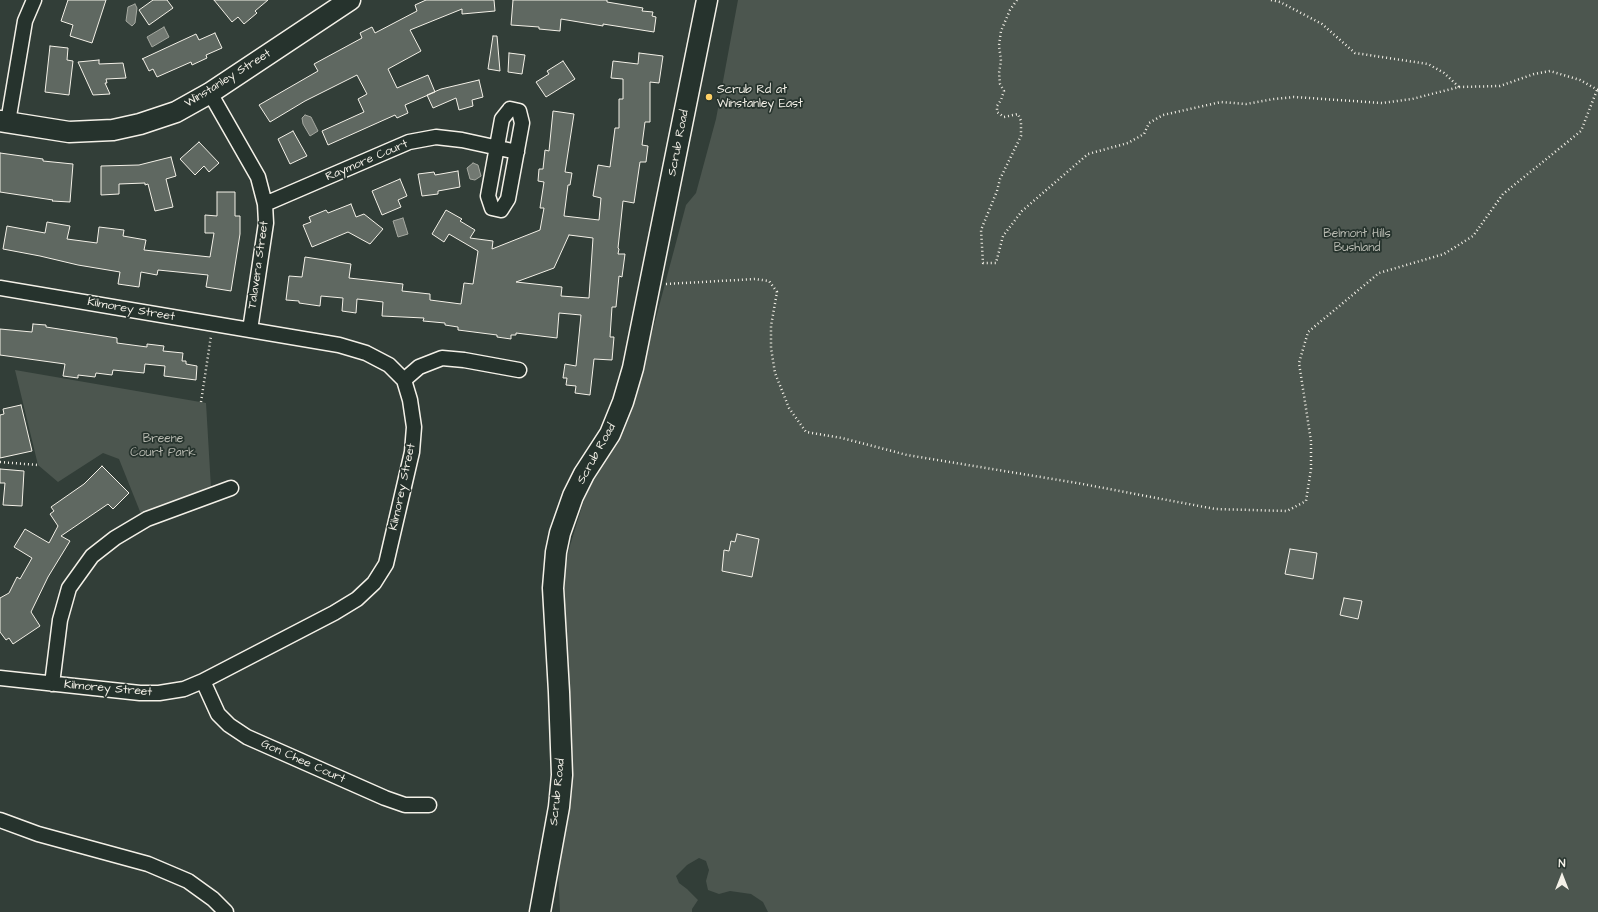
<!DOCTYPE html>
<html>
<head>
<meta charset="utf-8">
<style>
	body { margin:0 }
	#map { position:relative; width:1598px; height:912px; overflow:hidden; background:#323e38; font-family:"Architects Daughter",sans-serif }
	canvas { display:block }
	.north { position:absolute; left:1542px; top:856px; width:40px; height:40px; -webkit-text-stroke:3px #26332d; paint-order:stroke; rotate:0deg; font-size:11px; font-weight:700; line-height:16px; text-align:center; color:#f4f1e8 }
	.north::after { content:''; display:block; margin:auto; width:14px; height:18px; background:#f4f1e8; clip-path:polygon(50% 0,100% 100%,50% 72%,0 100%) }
</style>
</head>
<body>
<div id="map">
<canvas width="1598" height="912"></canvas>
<div class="north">N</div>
</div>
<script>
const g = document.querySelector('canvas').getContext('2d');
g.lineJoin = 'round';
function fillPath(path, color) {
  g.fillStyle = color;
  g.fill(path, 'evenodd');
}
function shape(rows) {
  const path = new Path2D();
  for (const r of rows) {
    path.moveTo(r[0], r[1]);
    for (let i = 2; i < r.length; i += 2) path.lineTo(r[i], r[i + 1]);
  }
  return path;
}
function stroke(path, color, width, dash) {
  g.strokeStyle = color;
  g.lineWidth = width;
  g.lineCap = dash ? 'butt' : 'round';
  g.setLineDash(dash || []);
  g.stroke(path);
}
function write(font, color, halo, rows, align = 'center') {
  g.font = font + ' "Architects Daughter",sans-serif';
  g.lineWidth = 3.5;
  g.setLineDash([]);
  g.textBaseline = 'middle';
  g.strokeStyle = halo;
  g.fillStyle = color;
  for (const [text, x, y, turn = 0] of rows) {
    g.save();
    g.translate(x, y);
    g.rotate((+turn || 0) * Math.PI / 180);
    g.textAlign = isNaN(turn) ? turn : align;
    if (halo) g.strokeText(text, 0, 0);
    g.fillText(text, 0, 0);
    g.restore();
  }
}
fillPath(shape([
	[738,0,1598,0,1598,912,768,912,763,902,751,894,730,891,719,894,708,890,706,881,709,870,706,861,699,858,687,865,676,876,679,883,687,889,698,900,692,909,692,912,560,912,558,868,562,588,569,549,587,490,622,423,649,344,686,205,696,193,716,119],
	[15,370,206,403,211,488,141,514,119,459,103,453,58,482,38,465]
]), '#4c564f');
const water = shape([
	[135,4,137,8,135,23,132,26,126,21,128,7,135,4],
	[164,27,169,37,152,47,147,37,164,27],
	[305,115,311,117,318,131,310,136,303,124,302,118,305,115],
	[473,163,478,165,481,176,475,180,470,179,467,168,473,163],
	[403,218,408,234,398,237,393,221,403,218]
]);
fillPath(water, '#727972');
stroke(water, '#a6a9a1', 1);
const building = shape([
	[68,0,106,0,92,43,70,36,73,25,61,21,68,0],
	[153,0,167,0,173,8,149,25,139,10,153,0],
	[214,0,268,0,255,11,257,13,244,24,238,17,232,22,214,0],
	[426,0,494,0,495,11,462,14,462,9,410,30,421,51,388,69,397,88,428,75,435,92,405,105,408,113,397,118,395,115,328,145,322,131,364,112,358,99,367,94,357,75,305,101,270,122,259,105,318,71,314,64,362,38,360,33,372,27,375,33,417,11,415,5,426,0],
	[513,0,607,0,607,2,643,8,642,11,653,12,652,16,656,17,654,32,603,24,603,26,561,19,560,31,539,29,539,27,511,25,513,0],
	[215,33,222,48,206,55,207,58,192,65,191,62,157,77,153,69,149,71,143,59,142,59,196,34,199,40,215,33],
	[493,36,497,36,500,71,488,69,493,36],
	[50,46,68,48,67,60,73,61,69,95,45,92,50,46],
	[509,53,525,55,522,74,508,72,509,53],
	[639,53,663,56,659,83,650,82,650,122,645,122,642,145,648,146,646,162,640,162,634,203,623,201,618,248,619,249,618,254,625,254,622,277,619,276,616,307,612,307,610,337,614,337,612,360,594,359,590,395,575,393,576,386,566,385,567,378,563,378,565,364,576,366,581,315,559,313,557,338,516,333,516,335,511,335,511,339,497,337,497,335,458,330,458,327,445,325,445,323,423,321,424,318,382,316,383,302,357,299,356,313,342,311,343,298,321,296,320,306,299,303,299,301,286,300,289,276,302,277,305,257,351,264,349,278,403,284,402,291,430,294,430,300,461,304,464,283,473,284,478,251,449,234,444,242,432,234,446,210,462,219,460,221,475,230,470,238,493,241,492,249,540,230,544,208,540,208,544,182,538,181,539,169,543,169,545,150,549,151,553,111,574,114,565,172,572,173,570,185,568,185,564,216,599,220,601,198,593,196,598,165,610,167,615,128,619,128,619,99,623,99,623,79,611,78,613,61,638,64,639,53],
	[569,235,593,238,589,298,561,296,562,287,516,282,554,268,569,235],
	[99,60,99,64,123,63,126,78,106,79,107,83,105,83,110,94,93,95,78,62,99,60],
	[563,61,575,79,546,97,536,82,549,74,547,71,563,61],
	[479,80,483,97,472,100,473,106,459,110,456,98,433,108,427,95,441,89,479,80],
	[293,131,307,156,290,164,278,139,293,131],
	[199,142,219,163,209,172,204,166,195,175,180,159,199,142],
	[0,153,43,159,43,161,73,164,70,202,52,201,53,200,0,192,0,153],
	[171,157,176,176,166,179,173,207,155,211,148,184,145,185,145,183,119,184,119,194,101,195,101,166,139,165,171,157],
	[458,171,460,187,438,191,438,194,422,196,418,174,434,172,435,175,458,171],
	[400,179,407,196,398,200,401,207,382,215,372,191,400,179],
	[217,192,235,192,235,216,240,216,240,234,231,291,206,287,208,275,158,270,157,275,141,272,139,287,118,284,120,272,78,265,40,256,3,249,7,226,45,233,47,222,70,226,67,239,97,243,99,227,124,230,123,236,146,240,144,250,210,257,214,233,205,233,205,215,217,216,217,192],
	[351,204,356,217,364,214,383,229,370,244,348,232,312,247,303,225,311,222,309,217,326,210,328,213,351,204],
	[33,324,46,325,46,327,117,338,117,343,147,347,147,344,164,346,163,351,183,353,182,361,186,361,186,364,197,366,196,380,164,376,165,366,145,364,144,373,113,370,112,375,96,373,95,377,78,375,78,378,63,376,65,364,0,355,0,329,32,332,33,324],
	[21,405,32,451,0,458,0,415,4,414,3,409,21,405],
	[102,466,129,493,113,509,108,504,61,536,70,541,48,577,31,612,40,626,13,644,9,638,6,640,0,632,0,598,9,593,17,577,20,579,32,558,14,547,25,529,49,543,58,526,50,514,54,511,51,507,84,484,102,466],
	[0,469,24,471,22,506,3,505,5,483,0,483,0,469],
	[737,534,759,539,752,577,722,571,724,550,729,551,731,541,735,542,737,534],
	[1290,549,1317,553,1313,579,1285,574,1290,549],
	[1344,598,1362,601,1358,619,1340,615,1344,598]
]);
fillPath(building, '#5f6861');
stroke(building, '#f4f1e8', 1);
const street = shape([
	[210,93,258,177,265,204,266,223,250,330],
	[510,109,519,111,522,123,508,199,501,210,492,208,488,196,502,119,510,109],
	[8,122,25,21,34,0],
	[265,204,409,142,436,137,462,140,517,152],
	[0,288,339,345,366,353,389,365,404,380,410,400,414,427,412,452,386,564,374,583,357,599,334,613,203,681,184,689,159,693,140,693,0,678],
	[404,380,419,367,442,358,464,360,519,370],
	[203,681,218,714,229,725,247,737,385,798,405,805,429,805],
	[52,684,60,620,69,588,92,556,115,538,147,519,231,488],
	[0,820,38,834,148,864,188,881,213,899,226,912]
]);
const secondary = shape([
	[0,121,69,132,113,130,140,124,176,112,210,93,350,0],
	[540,912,559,807,562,775,559,692,553,588,556,552,560,533,573,496,584,474,610,434,623,402,633,368,707,0]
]);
stroke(street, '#f4f1e8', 17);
stroke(secondary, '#f4f1e8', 23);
stroke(shape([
	[1017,0,1010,10,1001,31,999,45,1001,61,999,73,1000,84,1004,91,1001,100,997,106,997,112,1004,117,1018,114,1021,121,1021,136,1000,179,997,191,981,230,983,263,996,263,1003,236,1022,211,1088,154,1128,143,1144,134,1149,123,1163,115,1221,102,1246,104,1274,99,1294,97,1382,103,1412,99,1459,87,1500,86,1534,74,1550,71,1580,80,1598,90],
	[1271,0,1280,2,1322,24,1355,53,1428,64,1444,73,1459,87],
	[666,284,755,279,769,281,777,292,771,326,771,348,775,373,789,408,806,432,842,438,907,455,1077,483,1215,509,1287,511,1306,501,1311,469,1311,441,1299,363,1308,332,1379,273,1444,254,1473,236,1503,194,1581,131,1597,90],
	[201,402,211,336],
	[0,462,38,465]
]), '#f4f1e8', 2.5, [1, 3]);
stroke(street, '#26332d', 14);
stroke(secondary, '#26332d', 20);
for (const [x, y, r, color] of [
	[709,97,4,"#ffd166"]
]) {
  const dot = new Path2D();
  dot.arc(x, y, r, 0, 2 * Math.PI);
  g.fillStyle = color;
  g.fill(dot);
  stroke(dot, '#26332d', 1.5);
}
write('12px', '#f4f1e8', '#26332d', [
	["Winstanley Street",228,79,-32],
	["Scrub Road",679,143,-79],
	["Raymore Court",367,161,-23],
	["Talavera Street",259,265,-82],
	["Kilmorey Street",131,310,10],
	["Scrub Road",597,454,-61],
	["Kilmorey Street",403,487,-78],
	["Kilmorey Street",108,689,5],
	["Gon Chee Court",303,762,24],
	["Scrub Road",558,792,-84]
]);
write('12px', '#f4f1e8', '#26332d', [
	["Scrub Rd at",717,90],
	["Winstanley East",717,104]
], 'left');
write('12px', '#b9bbb2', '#26332d', [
	["Belmont Hills",1357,234],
	["Bushland",1357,248],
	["Breene",163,439],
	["Court Park",163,453]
]);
</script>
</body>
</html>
